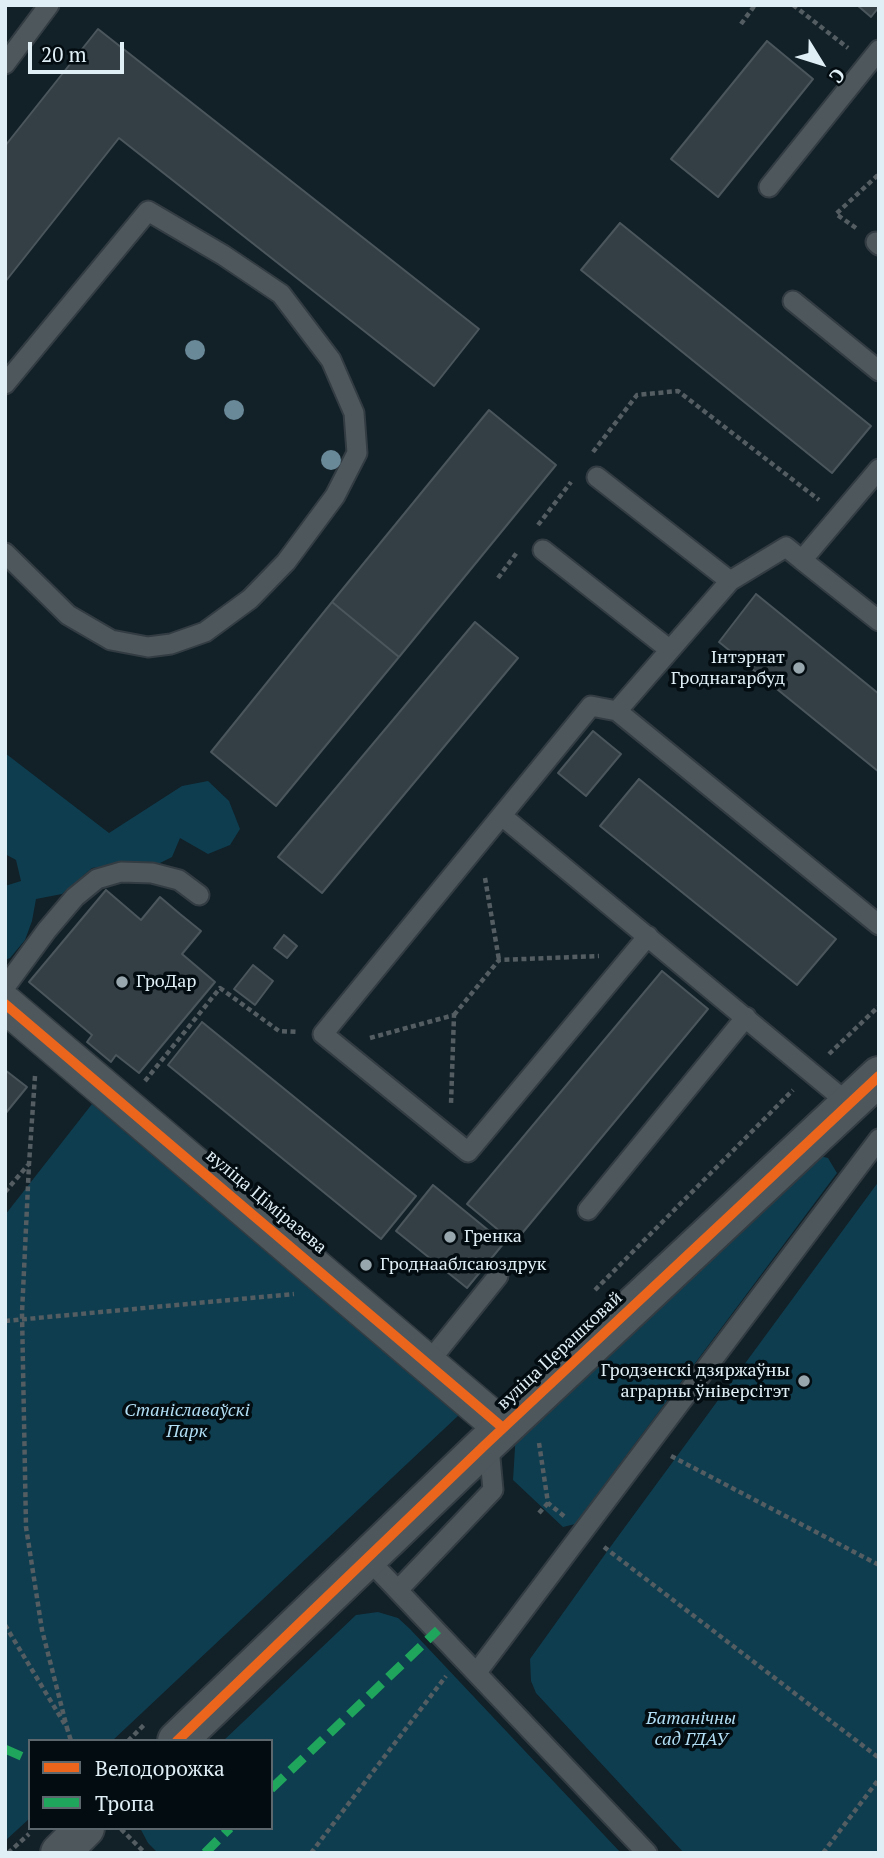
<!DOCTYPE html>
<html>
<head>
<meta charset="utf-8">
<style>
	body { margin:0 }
	#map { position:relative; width:884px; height:1858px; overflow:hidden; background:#122027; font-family:"PT Serif",serif }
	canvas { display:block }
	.frame { position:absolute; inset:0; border:7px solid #e0eff6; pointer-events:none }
	.legend { position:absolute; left:28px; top:1739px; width:245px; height:91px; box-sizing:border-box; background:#030c10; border:2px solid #5b676c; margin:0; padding:9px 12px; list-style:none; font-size:21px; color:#e0eff6 }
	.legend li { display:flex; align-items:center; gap:14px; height:35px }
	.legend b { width:35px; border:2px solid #5b676c }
	.north { position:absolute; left:786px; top:28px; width:70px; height:70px; -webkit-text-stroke:5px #030c10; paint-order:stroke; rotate:128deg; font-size:19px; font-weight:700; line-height:28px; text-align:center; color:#e0eff6 }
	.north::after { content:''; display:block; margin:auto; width:24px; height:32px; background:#e0eff6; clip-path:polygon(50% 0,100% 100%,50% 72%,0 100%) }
	.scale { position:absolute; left:28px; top:42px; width:96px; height:32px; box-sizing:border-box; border:4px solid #e0eff6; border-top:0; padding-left:9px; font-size:21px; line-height:24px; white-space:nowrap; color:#e0eff6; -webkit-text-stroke:5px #030c10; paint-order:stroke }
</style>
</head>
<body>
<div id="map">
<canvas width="884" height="1858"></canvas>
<div class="frame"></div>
<ul class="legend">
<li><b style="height:9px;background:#eb651d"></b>Велодорожка</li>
<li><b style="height:9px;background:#20a55d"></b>Тропа</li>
</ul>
<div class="north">С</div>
<div class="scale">20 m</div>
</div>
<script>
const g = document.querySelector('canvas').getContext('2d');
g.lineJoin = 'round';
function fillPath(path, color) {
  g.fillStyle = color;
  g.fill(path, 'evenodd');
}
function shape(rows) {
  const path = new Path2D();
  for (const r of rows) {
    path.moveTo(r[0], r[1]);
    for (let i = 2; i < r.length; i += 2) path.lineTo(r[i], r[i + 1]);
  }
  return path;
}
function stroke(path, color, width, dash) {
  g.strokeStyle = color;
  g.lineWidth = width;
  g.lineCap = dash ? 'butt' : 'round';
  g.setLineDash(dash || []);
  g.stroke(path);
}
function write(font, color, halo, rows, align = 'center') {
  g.font = font + ' "PT Serif",serif';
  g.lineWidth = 7;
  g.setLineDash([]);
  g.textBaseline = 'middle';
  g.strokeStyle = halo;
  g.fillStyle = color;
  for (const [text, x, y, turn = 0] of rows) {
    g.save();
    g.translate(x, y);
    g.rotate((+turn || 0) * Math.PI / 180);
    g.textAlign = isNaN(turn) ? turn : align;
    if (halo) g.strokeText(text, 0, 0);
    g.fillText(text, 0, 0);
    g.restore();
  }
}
fillPath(shape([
	[5,753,109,833,182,786,208,781,229,801,240,829,230,845,208,854,180,838,172,857,156,865,137,862,92,868,62,894,36,899,32,921,25,940,10,958,5,960,5,886,21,881,16,860,5,854],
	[92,1104,460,1414,112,1741,30,1741,30,1818,5,1841,5,1215],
	[811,1154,828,1158,837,1173,575,1524,563,1527,513,1480,516,1431],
	[879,1181,879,1853,684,1853,536,1693,531,1681,530,1659,611,1546],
	[378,1612,398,1618,410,1629,621,1853,158,1853,148,1843,140,1828,271,1828,271,1741,223,1741,356,1615]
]), '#0e3d4f');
const building = shape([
	[857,5,879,5,879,7,871,17,857,5],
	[98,29,479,329,434,386,119,138,5,282,5,146,98,29],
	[767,41,813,79,718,197,671,159,767,41],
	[620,223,871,426,832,473,581,270,620,223],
	[489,410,556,465,399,657,332,602,489,410],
	[756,594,879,694,879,772,719,642,756,594],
	[332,602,399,657,276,806,211,752,332,602],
	[475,622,518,658,322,893,278,857,475,622],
	[593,731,621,754,586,796,558,773,593,731],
	[639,779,836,939,797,985,600,826,639,779],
	[106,890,141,920,160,897,180,914,201,931,182,954,215,982,139,1073,116,1055,111,1062,87,1042,92,1035,29,982,106,890],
	[284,935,297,946,287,958,274,948,284,935],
	[253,965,273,981,255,1005,234,989,253,965],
	[662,971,708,1009,514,1243,467,1204,662,971],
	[202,1022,416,1196,381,1239,168,1065,202,1022],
	[5,1070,27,1087,5,1114,5,1070],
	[433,1185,504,1243,467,1288,396,1231,433,1185]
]);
fillPath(building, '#343f45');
stroke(building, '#4a565c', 2);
const service = shape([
	[5,64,49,5],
	[769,187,879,50],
	[876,242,879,245],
	[793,301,879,371],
	[5,384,148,211,223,255,281,294,331,360,354,413,357,453,335,496,286,562,250,599,205,632,171,644,148,647,111,640,68,615,5,553],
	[879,469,802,560,879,621],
	[597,477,730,581],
	[543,550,670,650],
	[802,560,786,547,730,581,617,711,879,925],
	[617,711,591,706,323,1034,468,1152,648,936],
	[502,816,849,1104],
	[5,987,47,930,75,897,97,879,121,872,152,873,179,880,199,895],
	[588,1210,746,1017],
	[428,1363,498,1276],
	[368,1559,647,1853],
	[398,1590,493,1490,490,1458,485,1445],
	[477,1672,879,1139]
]);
const minor = shape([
	[5,1004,503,1428]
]);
const tertiary = shape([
	[177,1741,485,1445,879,1076],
	[60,1853,85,1828]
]);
stroke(service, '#323c42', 23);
stroke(minor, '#323c42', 40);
stroke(tertiary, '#323c42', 42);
stroke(shape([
	[793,5,848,48],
	[741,24,755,5],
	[856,228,836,214,879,174],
	[593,452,637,395,678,391,819,500],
	[538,525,571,482],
	[498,578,518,551],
	[485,878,499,960],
	[454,1015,499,960,599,956],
	[370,1038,454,1015,451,1104],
	[829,1054,879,1006],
	[35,1076,29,1164,22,1313,26,1527,42,1630,67,1728],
	[145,1081,220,988,279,1031,298,1032],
	[5,1192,28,1165],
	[595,1290,793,1090],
	[5,1321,294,1294],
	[539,1443,548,1503,565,1517],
	[671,1456,879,1565],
	[539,1513,548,1503],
	[604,1547,879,1758],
	[5,1625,67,1728,71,1741],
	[128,1741,145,1724],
	[121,1829,145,1853],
	[8,1853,29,1834],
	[311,1853,446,1676],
	[823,1853,879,1779]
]), '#535d62', 4.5, [5, 3.5]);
stroke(service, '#4d575c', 19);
stroke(minor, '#4d575c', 37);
stroke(tertiary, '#4d575c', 38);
stroke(shape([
	[5,1749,30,1760],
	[271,1789,438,1630],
	[205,1853,230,1828]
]), '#20a55d', 9, [18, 9]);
stroke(shape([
	[5,1004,503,1428],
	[177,1741,485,1445,879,1076]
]), '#eb651d', 10);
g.fillStyle = '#698898';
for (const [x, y] of [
	[195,350],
	[234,410],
	[331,460]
]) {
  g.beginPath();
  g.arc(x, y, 10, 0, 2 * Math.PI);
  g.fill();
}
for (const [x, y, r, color] of [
	[799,668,7,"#98a7ae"],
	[122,982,7,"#98a7ae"],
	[450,1237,7,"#98a7ae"],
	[366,1265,7,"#98a7ae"],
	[804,1381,7,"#98a7ae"]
]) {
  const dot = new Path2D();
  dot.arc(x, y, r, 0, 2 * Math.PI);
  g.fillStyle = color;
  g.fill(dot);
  stroke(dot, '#030c10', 2.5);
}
write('18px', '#e0eff6', '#030c10', [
	["Інтэрнат",785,658,"right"],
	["Гроднагарбуд",785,679,"right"],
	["ГроДар",136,982],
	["Гренка",464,1237],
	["Гроднааблсаюздрук",380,1265],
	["Гродзенскі дзяржаўны",790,1371,"right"],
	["аграрны ўніверсітэт",790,1392,"right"]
], 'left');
write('18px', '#e0eff6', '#030c10', [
	["вуліца Ціміразева",266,1202,40],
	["вуліца Церашковай",560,1351,-43]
]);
write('italic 18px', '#b1def4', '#030c10', [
	["Станіславаўскі",187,1411],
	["Парк",187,1432],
	["Батанічны",691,1719],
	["сад ГДАУ",691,1740]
]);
</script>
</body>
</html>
